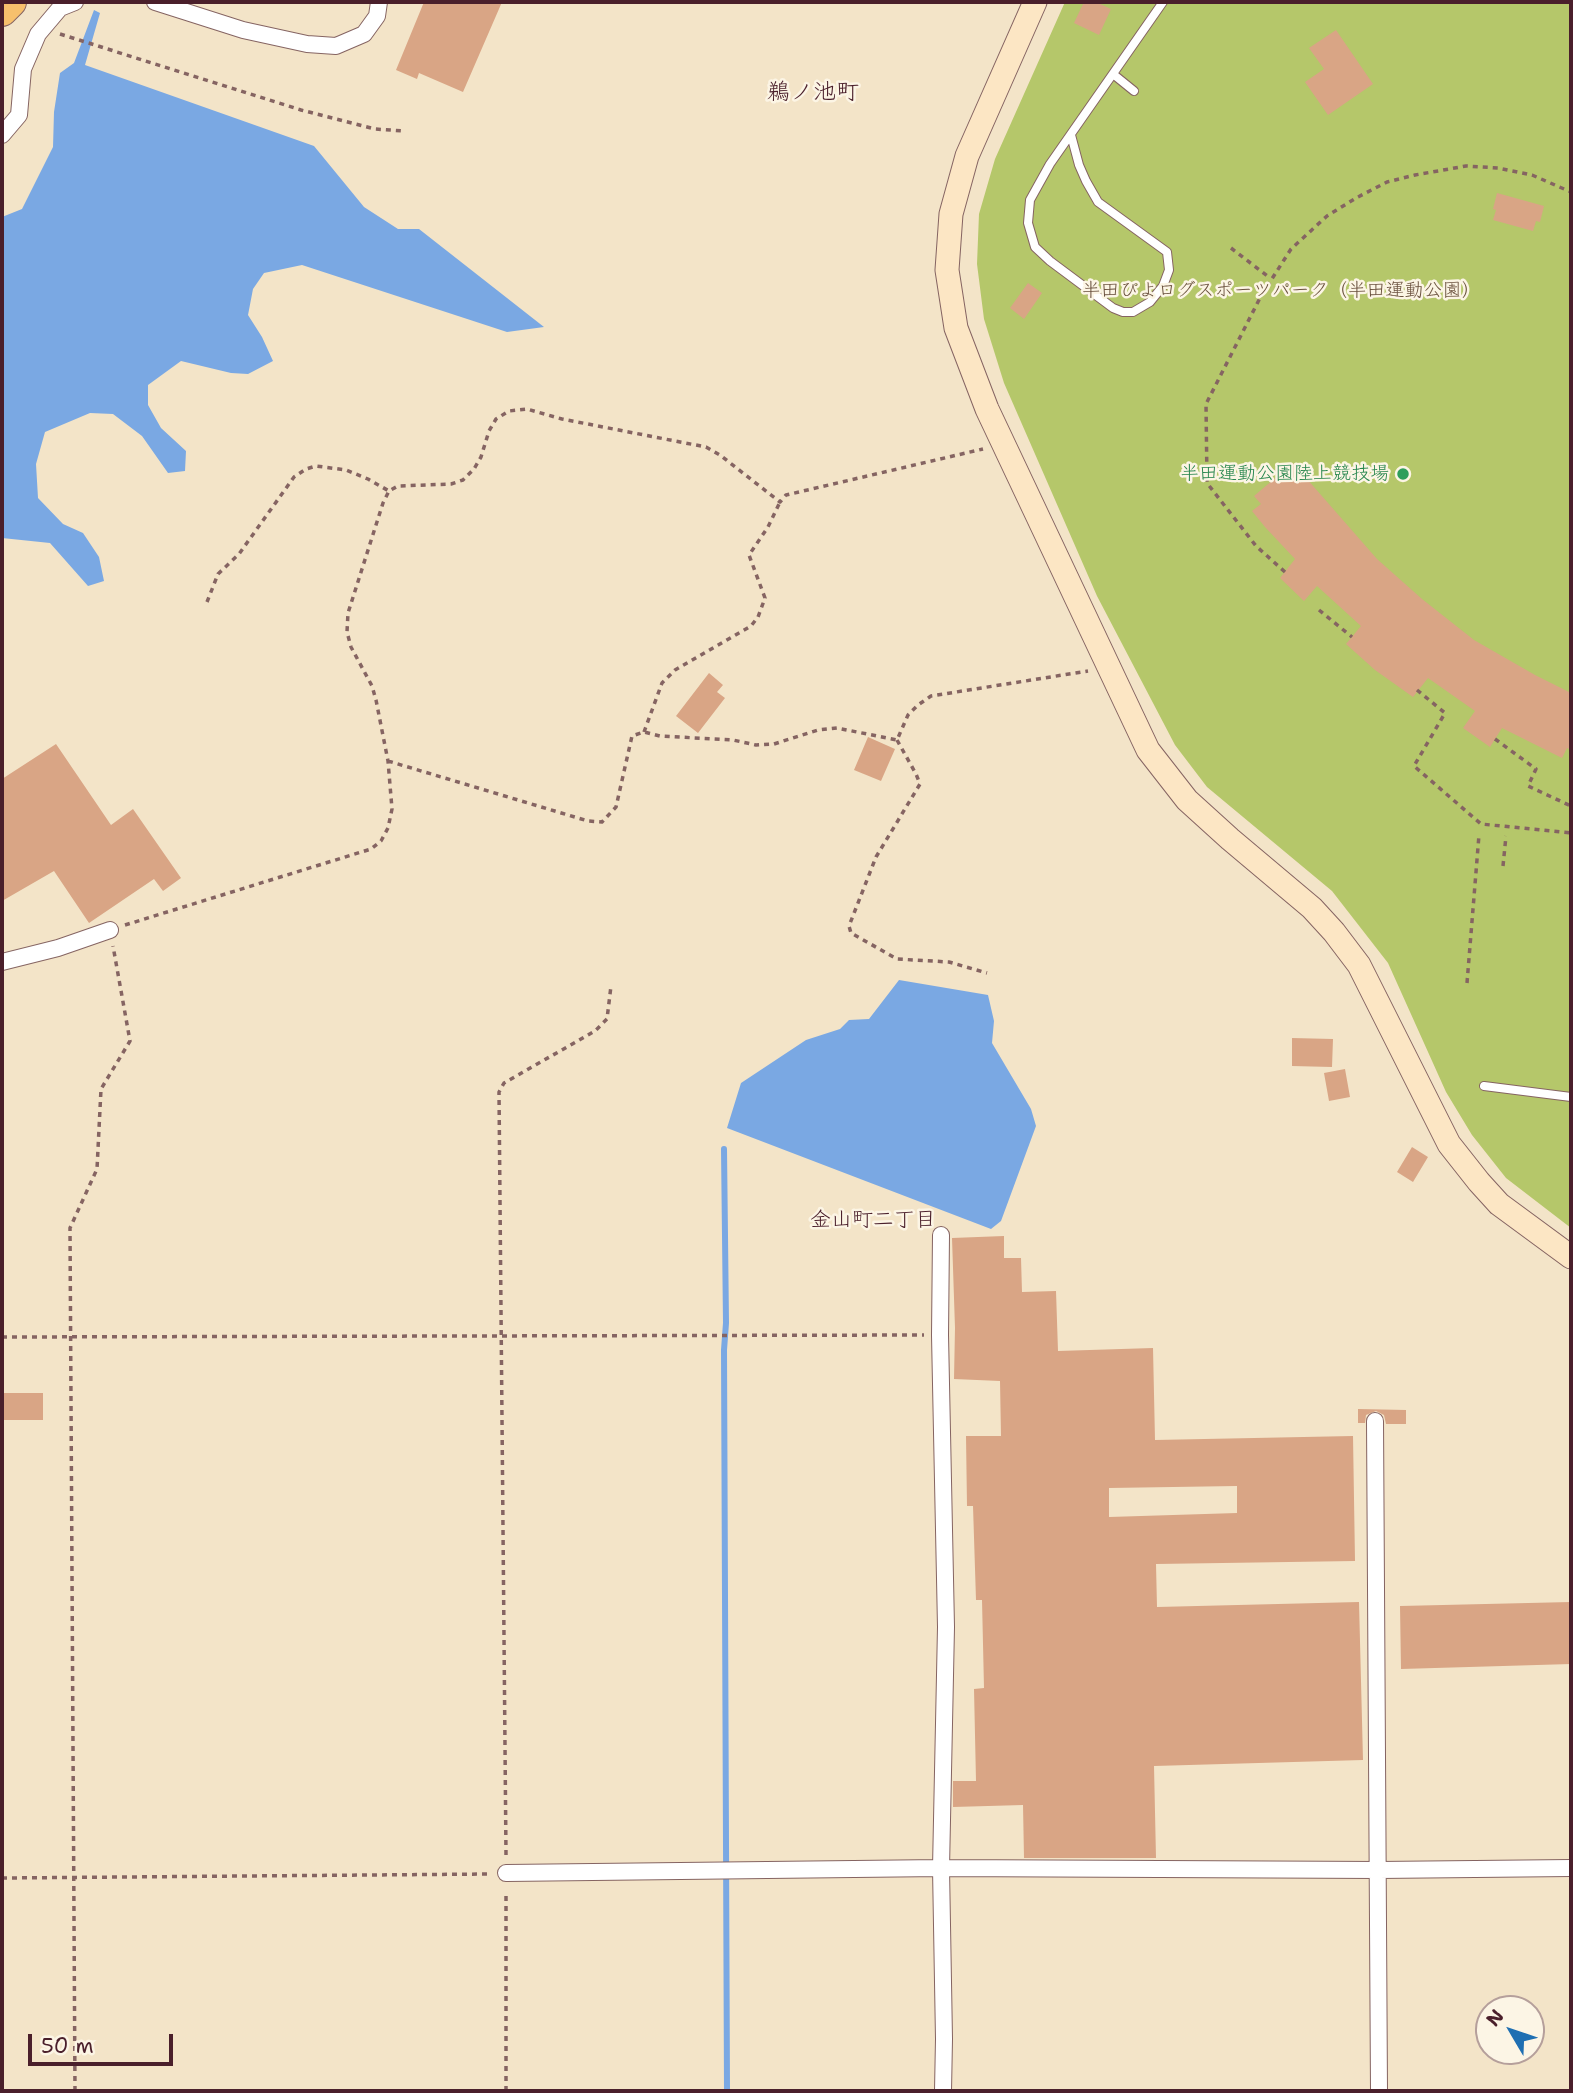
<!DOCTYPE html>
<html>
<head>
<meta charset="utf-8">
<style>
	body { margin:0 }
	#map { position:relative; width:1573px; height:2093px; overflow:hidden; background:#f3e4c8; font-family:"Shantell Sans",sans-serif }
	canvas { display:block }
	.frame { position:absolute; inset:0; border:4px solid #4a1f2b; pointer-events:none }
	.north { position:absolute; left:1475px; top:1995px; width:70px; height:70px; box-sizing:border-box; background:#fcf5e5; border:2px solid #b59f9b; border-radius:50%; rotate:309deg; font-size:19px; font-weight:700; line-height:28px; text-align:center; color:#4a1f2b }
	.north::after { content:''; display:block; margin:auto; width:24px; height:32px; background:#1f6fb2; clip-path:polygon(50% 0,100% 100%,50% 72%,0 100%) }
	.scale { position:absolute; left:28px; top:2034px; width:145px; height:32px; box-sizing:border-box; border:4px solid #4a1f2b; border-top:0; padding-left:9px; font-size:21px; line-height:24px; white-space:nowrap; color:#4a1f2b; -webkit-text-stroke:5px #fcf5e5; paint-order:stroke }
</style>
</head>
<body>
<div id="map">
<canvas width="1573" height="2093"></canvas>
<div class="frame"></div>
<div class="north">N</div>
<div class="scale">50 m</div>
</div>
<script>
const g = document.querySelector('canvas').getContext('2d');
g.lineJoin = 'round';
function fillPath(path, color) {
  g.fillStyle = color;
  g.fill(path, 'evenodd');
}
function shape(rows) {
  const path = new Path2D();
  for (const r of rows) {
    path.moveTo(r[0], r[1]);
    for (let i = 2; i < r.length; i += 2) path.lineTo(r[i], r[i + 1]);
  }
  return path;
}
function stroke(path, color, width, dash) {
  g.strokeStyle = color;
  g.lineWidth = width;
  g.lineCap = dash ? 'butt' : 'round';
  g.setLineDash(dash || []);
  g.stroke(path);
}
function write(font, color, halo, rows, align = 'center') {
  g.font = font + ' "Shantell Sans","Klee One",sans-serif';
  g.lineWidth = 5;
  g.setLineDash([]);
  g.textBaseline = 'middle';
  g.strokeStyle = halo;
  g.fillStyle = color;
  for (const [text, x, y, turn = 0] of rows) {
    g.save();
    g.translate(x, y);
    g.rotate((+turn || 0) * Math.PI / 180);
    g.textAlign = isNaN(turn) ? turn : align;
    if (halo) g.strokeText(text, 0, 0);
    g.fillText(text, 0, 0);
    g.restore();
  }
}
fillPath(shape([
	[1065,2,1571,2,1571,1228,1506,1178,1472,1135,1446,1092,1388,963,1332,891,1207,787,1175,745,1097,596,1004,383,984,319,977,264,979,214,995,159]
]), '#b5c76a');
fillPath(shape([
	[94,10,100,13,85,65,314,146,364,207,398,229,419,229,544,327,507,332,302,265,264,273,253,289,248,315,262,337,273,361,248,374,231,373,181,361,148,385,148,405,161,428,186,451,185,471,168,473,142,436,113,414,90,413,45,432,36,464,38,498,63,524,83,533,99,557,104,581,88,586,50,543,2,538,2,217,22,209,53,147,54,112,60,73,74,63],
	[899,980,988,995,994,1021,992,1043,1031,1109,1036,1126,1001,1221,991,1229,727,1128,741,1083,806,1040,840,1029,849,1020,869,1019]
]), '#7aa8e3');
stroke(shape([
	[724,1149,726,1323,724,1350,727,2091]
]), '#7aa8e3', 6);
fillPath(shape([
	[424,2,502,2,463,92,419,73,417,79,396,70],
	[1084,2,1096,2,1111,9,1099,35,1074,23],
	[1336,30,1373,84,1328,115,1305,82,1324,69,1309,48],
	[1497,193,1544,206,1540,222,1536,221,1533,231,1493,220,1496,210,1493,209],
	[1028,283,1042,293,1024,319,1010,308],
	[1293,463,1377,559,1422,599,1474,640,1535,675,1571,693,1571,750,1567,748,1562,758,1502,728,1490,747,1463,728,1475,711,1428,678,1413,697,1375,670,1346,644,1361,626,1317,586,1304,601,1280,578,1295,559,1265,527,1252,511,1261,504,1254,496],
	[709,673,723,685,717,692,725,698,698,733,676,716],
	[868,737,895,749,881,781,854,770],
	[56,744,111,825,133,809,181,878,163,891,154,879,89,923,54,871,2,901,2,779],
	[1292,1038,1333,1039,1332,1067,1292,1066],
	[1345,1069,1350,1097,1329,1101,1324,1073],
	[1412,1147,1428,1157,1413,1182,1397,1172],
	[1004,1236,1004,1258,1021,1258,1022,1292,1056,1291,1058,1351,1153,1348,1155,1440,1353,1436,1355,1561,1156,1564,1157,1607,1359,1602,1363,1760,1154,1766,1156,1858,1024,1858,1023,1805,953,1807,953,1781,976,1781,974,1689,984,1688,982,1600,976,1600,973,1506,967,1506,966,1436,1001,1436,1000,1381,954,1379,955,1328,952,1238],
	[1237,1486,1237,1513,1109,1517,1109,1488],
	[2,1393,43,1393,43,1420,2,1420],
	[1358,1409,1406,1410,1406,1424,1386,1424,1384,1415,1376,1411,1366,1415,1365,1423,1358,1423],
	[1571,1602,1571,1664,1401,1669,1400,1606]
]), '#d9a585');
const lane = shape([
	[1113,74,1134,91],
	[1071,135,1079,165,1086,181,1098,202,1167,252,1169,270,1163,286,1150,302,1133,312,1123,312,1113,308,1050,261,1035,247,1028,223,1030,200,1050,164,1163,2],
	[1484,1086,1571,1097]
]);
const street = shape([
	[155,2,243,30,307,44,336,46,364,34,377,16,379,2],
	[2,135,19,115,23,69,38,34,60,8,75,2],
	[2,962,58,948,110,930],
	[941,1235,940,1335,946,1627,941,1868,944,2039,943,2091],
	[1375,1421,1379,2091],
	[506,1873,941,1868,1379,1870,1571,1868]
]);
const secondary = shape([
	[1035,2,967,156,951,214,947,270,956,328,987,409,1148,750,1187,800,1230,839,1312,908,1334,932,1359,965,1449,1144,1479,1182,1499,1204,1571,1257]
]);
const highway = shape([
	[2,11,11,2]
]);
stroke(lane, '#856462', 10);
stroke(street, '#856462', 18);
stroke(secondary, '#856462', 25);
stroke(highway, '#856462', 32);
stroke(shape([
	[60,34,301,110,375,129,404,131],
	[1231,248,1270,278],
	[1285,572,1256,546,1207,483,1206,404,1261,296,1291,249,1327,216,1356,198,1387,182,1415,175,1466,166,1498,168,1532,175,1571,192],
	[207,602,218,574,239,554,294,477,306,469,316,466,346,470,368,479,389,491],
	[1319,610,1352,637],
	[1417,690,1445,713,1414,766,1481,824,1571,833],
	[644,732,662,683,675,670,751,626,758,617,765,598,749,555,768,527,780,502],
	[1495,739,1536,769,1528,786,1571,806],
	[897,740,916,774,920,784,876,857,849,926,851,933,897,959,949,962,987,973],
	[388,761,588,821,602,822,616,807,632,736,644,732,660,736,733,740,756,745,774,744,818,730,837,728,897,740,908,715,918,705,931,696,1088,671],
	[1503,866,1506,836],
	[125,925,371,849,381,841,388,828,392,809,388,761,376,700,372,686,351,647,347,632,348,613,383,503,389,491,398,486,451,484,463,480,474,469,481,457,489,431,496,419,509,411,527,409,562,419,706,447,720,455,780,502,786,495,983,449],
	[1467,983,1479,835],
	[2,1337,924,1335],
	[506,1855,499,1092,504,1083,595,1031,607,1019,611,986],
	[2,1878,490,1874],
	[75,2091,70,1228,97,1169,101,1089,130,1041,113,946],
	[506,2091,506,1891]
]), '#856462', 3.5, [5, 5]);
stroke(lane, '#fff', 8);
stroke(street, '#fff', 16);
stroke(secondary, '#fce6c4', 23);
stroke(highway, '#f7c06c', 30);
for (const [x, y, r, color] of [
	[1403,474,7,"#2e9e5b"]
]) {
  const dot = new Path2D();
  dot.arc(x, y, r, 0, 2 * Math.PI);
  g.fillStyle = color;
  g.fill(dot);
  stroke(dot, '#fcf5e5', 2.5);
}
write('19px', '#6a513e', '#fcf5e5', [
	["半田ぴよログスポーツパーク（半田運動公園）",1281,291]
]);
write('19px', '#27864d', '#fcf5e5', [
	["半田運動公園陸上競技場",1389,474]
], 'right');
write('21px', '#4a1f2b', '#fcf5e5', [
	["金山町二丁目",873,1221]
]);
write('23px', '#4a1f2b', '#fcf5e5', [
	["鵜ノ池町",813,93]
]);
</script>
</body>
</html>
